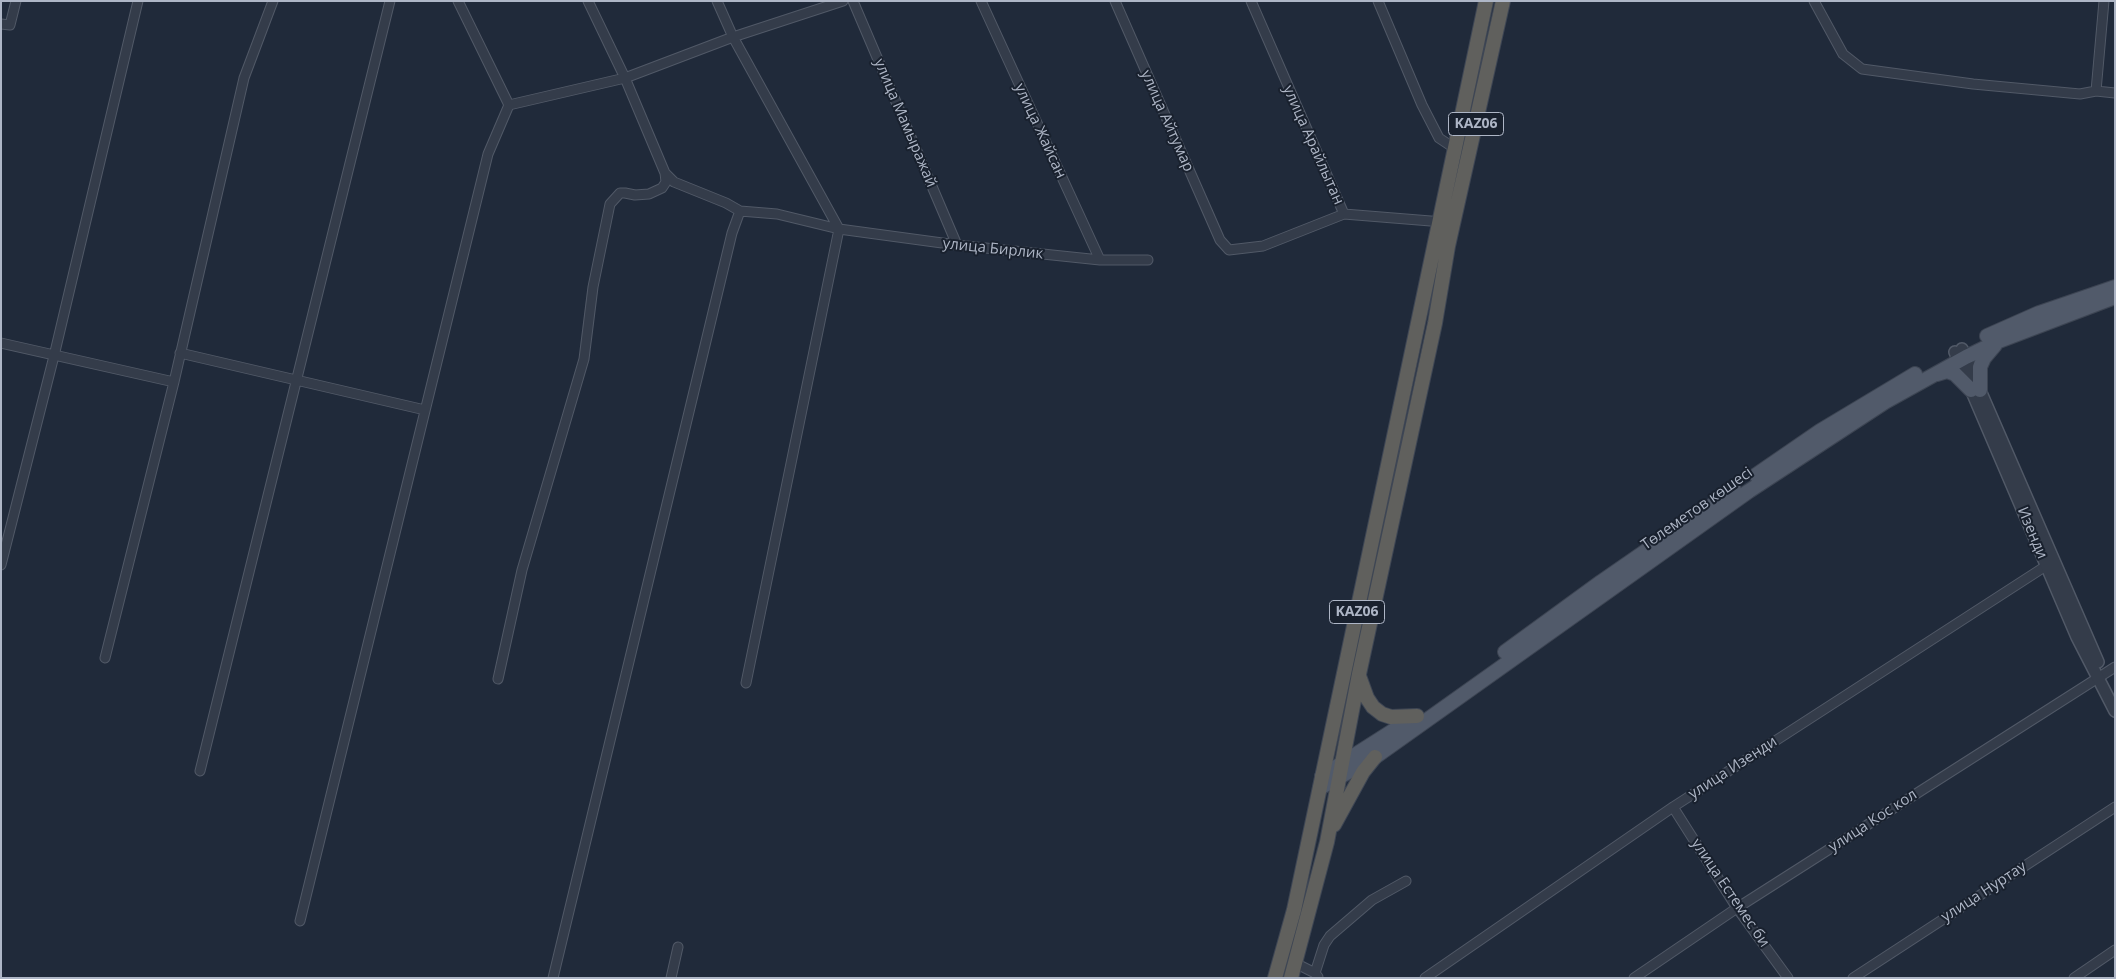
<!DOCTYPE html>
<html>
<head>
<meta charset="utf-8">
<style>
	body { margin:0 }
	#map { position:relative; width:2116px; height:979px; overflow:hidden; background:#202a3a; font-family:"Open Sans",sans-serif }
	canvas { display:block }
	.frame { position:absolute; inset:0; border:2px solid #aeb6c6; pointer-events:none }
</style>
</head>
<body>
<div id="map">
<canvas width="2116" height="979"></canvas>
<div class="frame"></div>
</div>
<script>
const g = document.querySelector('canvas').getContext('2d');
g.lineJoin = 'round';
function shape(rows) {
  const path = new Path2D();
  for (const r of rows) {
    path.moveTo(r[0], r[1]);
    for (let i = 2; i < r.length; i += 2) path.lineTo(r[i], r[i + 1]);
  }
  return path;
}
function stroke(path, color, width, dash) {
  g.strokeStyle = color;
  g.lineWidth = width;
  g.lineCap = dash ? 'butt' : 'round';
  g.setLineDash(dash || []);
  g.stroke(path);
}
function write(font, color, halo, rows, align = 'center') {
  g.font = font + ' "Open Sans",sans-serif';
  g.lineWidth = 4;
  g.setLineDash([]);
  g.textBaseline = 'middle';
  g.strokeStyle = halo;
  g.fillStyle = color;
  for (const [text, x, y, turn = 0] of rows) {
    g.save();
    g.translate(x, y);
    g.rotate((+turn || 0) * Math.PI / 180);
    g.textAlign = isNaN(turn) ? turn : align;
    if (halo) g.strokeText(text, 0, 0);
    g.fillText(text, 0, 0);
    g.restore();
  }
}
const minor = shape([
	[458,1,509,105],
	[717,1,733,37,839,229,746,683],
	[853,1,957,245],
	[981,1,1100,260],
	[1115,1,1220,240,1229,250,1263,246,1344,214],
	[1251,1,1344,214,1443,222],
	[1378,1,1422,105,1439,138,1454,148],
	[1814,1,1843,54,1862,69,1973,84,2080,94,2096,91,2104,1],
	[1,24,10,25,16,1],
	[2096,91,2115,93],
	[509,105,625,78,733,37,843,1],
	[740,211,777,214,839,229,957,245,1100,260,1148,260],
	[1,343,174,382],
	[180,353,425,410],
	[1,565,54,356,138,1],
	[105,658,174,382,244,78,273,1],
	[498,679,522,570,584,359,593,287,610,204,620,193,625,193,635,195,649,194,662,188,666,182,665,173],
	[200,771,390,1],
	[1673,807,1737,908,1788,978],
	[300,921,488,154,509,105],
	[1295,963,1315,973,1318,977],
	[1315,973,1324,945,1330,936,1372,900,1406,881],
	[553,978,732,233,740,211,726,203,674,182,665,173,625,78,588,1],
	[671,978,678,947],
	[1425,978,1673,807,2052,562],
	[1634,978,1737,908,2115,667],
	[1853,978,2115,807],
	[2074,978,2115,950]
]);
const tertiary = shape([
	[1962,349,2098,662],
	[1955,352,2077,637,2115,711]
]);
const primary = shape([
	[1987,336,2039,313,2115,287],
	[1937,374,1947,371,1955,374,1971,390],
	[1980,390,1980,367,1984,358,1995,345],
	[1756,475,1820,431,1915,374],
	[1505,652,1601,582,1734,490],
	[1322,776,1410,720],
	[1320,788,1375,757,1749,491,1885,402,1966,357,1999,341,2115,297]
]);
const trunk = shape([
	[1359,676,1367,698,1373,707,1382,714,1391,717,1417,716],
	[1334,825,1363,772,1375,757],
	[1275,978,1294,910,1486,1],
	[1291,978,1327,842,1359,674,1435,323,1448,246,1503,1]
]);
stroke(minor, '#515967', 11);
stroke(tertiary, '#515967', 14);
stroke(primary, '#3d4553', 16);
stroke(trunk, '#3e4654', 16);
stroke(minor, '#343c4a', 9);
stroke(tertiary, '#343c4a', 11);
stroke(primary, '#515a6a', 14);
stroke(trunk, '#60605d', 14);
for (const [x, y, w] of [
	[1476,124,55],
	[1357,612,55]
]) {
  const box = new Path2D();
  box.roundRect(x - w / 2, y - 11.5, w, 23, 4);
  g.fillStyle = '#19212e';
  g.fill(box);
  stroke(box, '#aeb6c6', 1);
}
write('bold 14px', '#aeb6c6', null, [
	["KАZ06",1476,124],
	["KАZ06",1357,612]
]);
write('15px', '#aeb6c6', '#19212e', [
	["улица Айтумар",1167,121,66],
	["улица Мамыражай",905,123,67],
	["улица Жайсан",1040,131,65],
	["улица Арайлытан",1313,145,66],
	["улица Бирлик",993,249,6],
	["Төлеметов көшесі",1697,509,-35],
	["Изенди",2032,533,67],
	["улица Изенди",1733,768,-33],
	["улица Кос кол",1873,821,-33],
	["улица Нуртау",1984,892,-33],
	["улица Естемес би",1730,893,56]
]);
</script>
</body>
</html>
